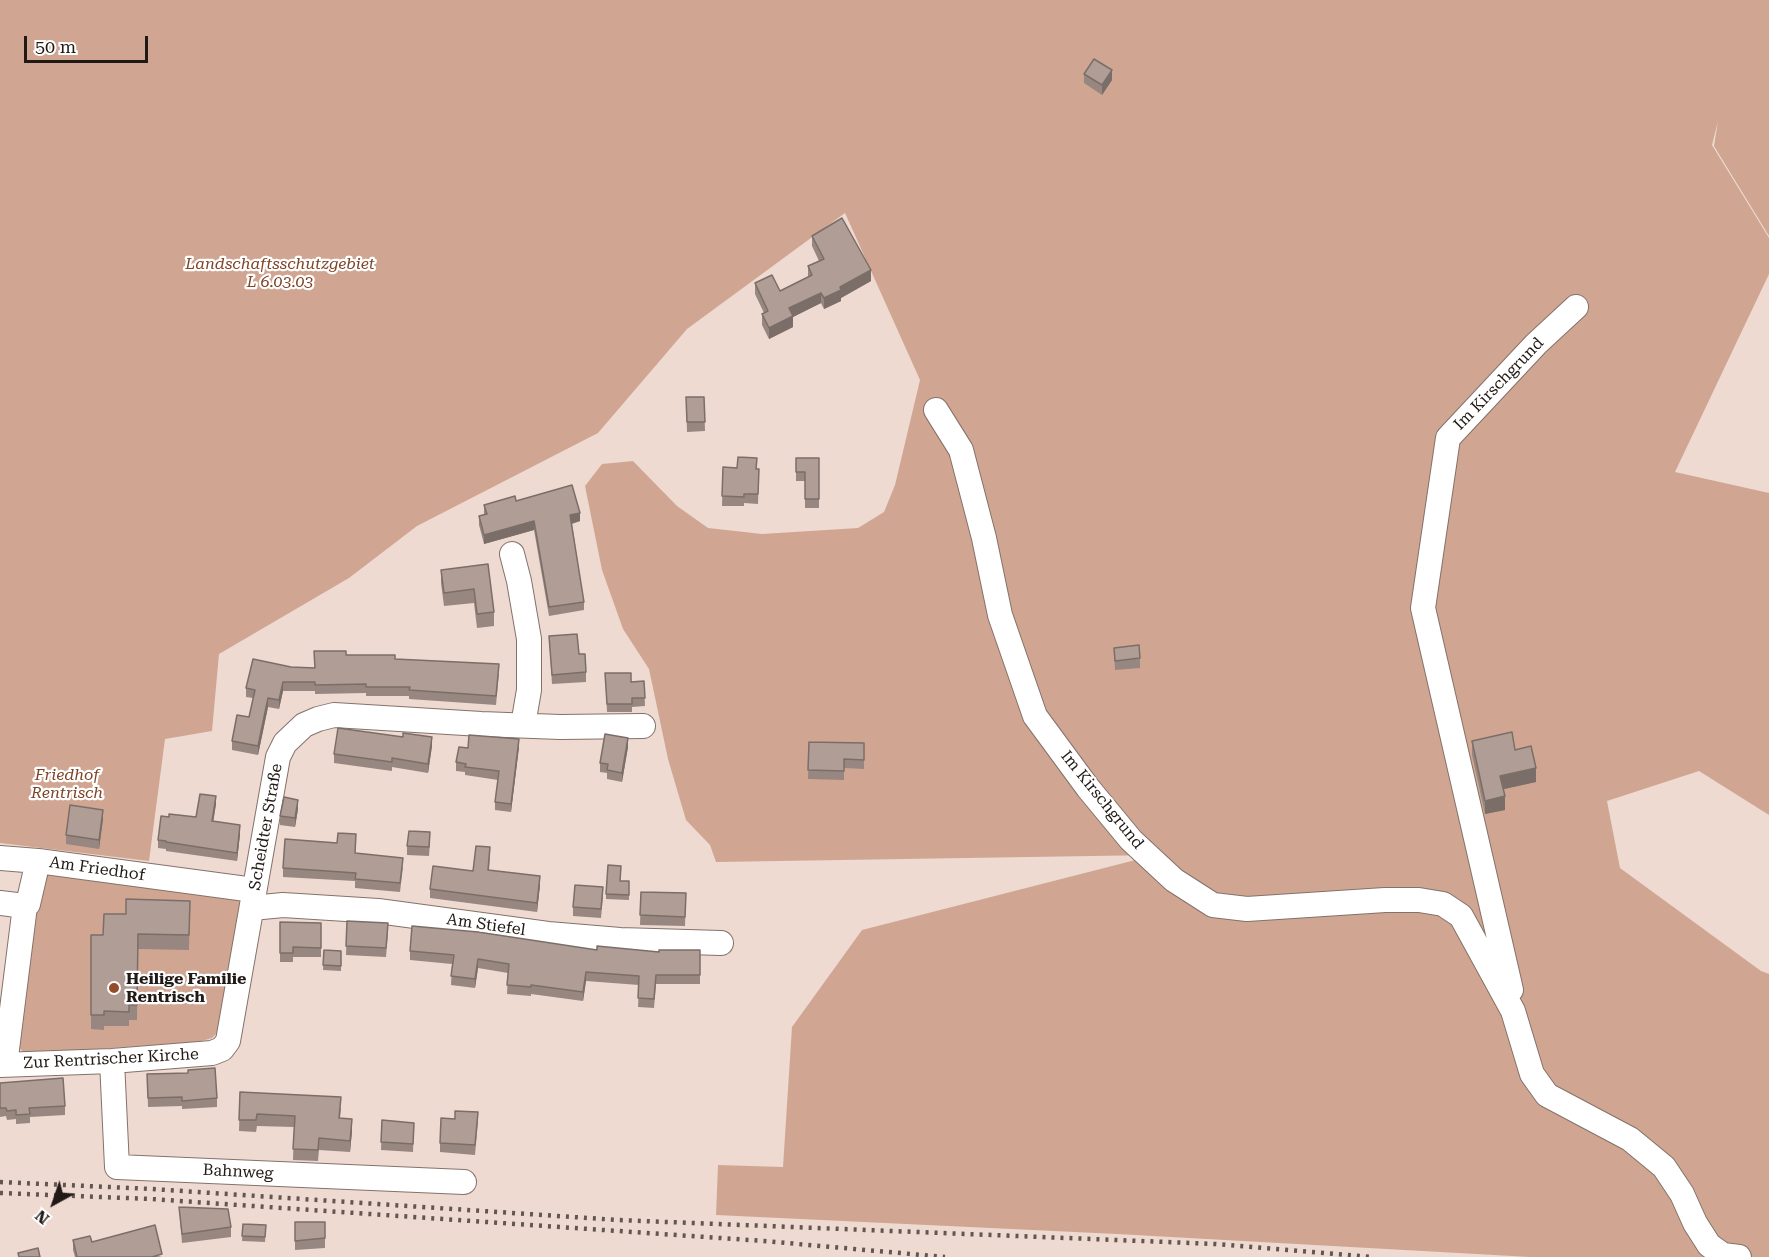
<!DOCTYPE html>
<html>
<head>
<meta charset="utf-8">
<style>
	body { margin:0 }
	#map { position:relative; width:1769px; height:1257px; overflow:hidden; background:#eedad1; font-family:"Roboto Serif",serif }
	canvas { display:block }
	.north { position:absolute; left:24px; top:1173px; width:60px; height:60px; -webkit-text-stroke:4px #fff; paint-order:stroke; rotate:220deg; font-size:16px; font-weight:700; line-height:24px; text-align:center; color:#201915 }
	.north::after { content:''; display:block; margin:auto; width:21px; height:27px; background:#201915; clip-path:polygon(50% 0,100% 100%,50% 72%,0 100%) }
	.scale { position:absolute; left:24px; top:36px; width:124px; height:27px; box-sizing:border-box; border:3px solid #201915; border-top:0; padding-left:8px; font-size:18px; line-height:21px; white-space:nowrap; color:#201915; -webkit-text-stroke:4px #fff; paint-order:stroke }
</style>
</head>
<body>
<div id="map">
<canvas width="1769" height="1257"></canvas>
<div class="north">N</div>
<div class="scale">50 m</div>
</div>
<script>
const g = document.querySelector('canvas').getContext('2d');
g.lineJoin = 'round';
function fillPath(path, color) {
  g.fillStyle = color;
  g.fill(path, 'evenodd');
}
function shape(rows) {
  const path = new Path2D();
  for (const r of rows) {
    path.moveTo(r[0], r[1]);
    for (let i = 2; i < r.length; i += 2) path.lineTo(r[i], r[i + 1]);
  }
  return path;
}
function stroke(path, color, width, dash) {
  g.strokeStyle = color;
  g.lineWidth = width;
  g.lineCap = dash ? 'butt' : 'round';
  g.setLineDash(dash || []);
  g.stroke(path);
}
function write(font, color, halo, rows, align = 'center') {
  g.font = font + ' "Roboto Serif",serif';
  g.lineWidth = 4.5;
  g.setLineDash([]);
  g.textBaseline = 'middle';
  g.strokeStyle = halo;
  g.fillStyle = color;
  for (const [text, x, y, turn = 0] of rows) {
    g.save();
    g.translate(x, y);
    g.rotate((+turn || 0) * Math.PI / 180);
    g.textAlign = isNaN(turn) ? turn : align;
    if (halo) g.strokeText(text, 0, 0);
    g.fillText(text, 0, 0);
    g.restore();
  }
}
fillPath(shape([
	[0,0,1769,0,1769,236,1714,146,1718,121,1712,145,1769,238,1769,274,1675,472,1769,493,1769,815,1699,771,1607,801,1620,868,1761,971,1769,974,1769,1257,1530,1257,1117,1234,716,1215,718,1165,783,1167,792,1027,862,930,1155,855,716,862,710,845,686,820,668,759,649,669,623,629,602,570,585,486,602,464,633,461,677,506,708,528,762,534,858,528,884,512,895,485,920,380,845,213,687,329,598,433,417,526,349,578,219,654,212,731,165,739,149,861,0,843],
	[47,873,233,895,241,902,217,1033,212,1038,198,1042,26,1054,20,1049,18,1040,41,878]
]), '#d0a693');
const minor = shape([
	[936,410,961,450,984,538,1000,615,1035,716,1088,788,1131,840,1174,880,1213,905,1247,909,1385,900,1419,900,1443,904,1461,916,1513,1011,1532,1074,1547,1095,1630,1139,1664,1167,1682,1194,1695,1223,1709,1245,1723,1255,1739,1257],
	[512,554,519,581,529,639,529,690,523,725],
	[0,858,38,861,254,890],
	[0,903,25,906],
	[252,908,283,905,378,911,548,934,620,940,721,943],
	[1511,990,1423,608,1448,438,1536,344,1576,307],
	[112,1061,117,1167,464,1182],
	[0,1065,112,1061,212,1053,222,1049,228,1041,278,757,285,743,304,725,318,719,334,715,481,724,560,727,643,726],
	[5,1065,25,906,28,904,38,861]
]);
stroke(minor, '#84726a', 26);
stroke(minor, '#fff', 24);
stroke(shape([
	[0,1182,152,1189,618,1220,1216,1244,1372,1257],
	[0,1193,151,1199,764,1241,945,1257]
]), '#615650', 4.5, [3, 6]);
fillPath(shape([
	[1084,74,1112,80,1102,95,1084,83],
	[812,236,871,281,841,298,841,301,824,309,821,303,793,317,793,327,769,339,762,325,762,314,764,313,755,294,755,283,780,291,808,277,808,266,819,261,812,246],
	[686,397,704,397,705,431,687,432],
	[796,458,819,458,819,508,805,508,805,481,796,481],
	[723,467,759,469,758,504,744,503,744,506,722,506],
	[516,501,580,521,572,524,584,602,584,610,549,616,534,530,484,544,479,525,479,516,484,515,484,505],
	[488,564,494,612,494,626,477,628,474,603,444,606,441,583,441,570],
	[549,636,579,654,586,672,586,682,552,684],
	[1114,648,1140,658,1140,668,1115,670],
	[346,655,395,659,499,673,496,705,409,699,409,696,366,696,366,693,315,694,315,691,283,691,279,709,268,707,258,755,232,750,232,741,249,717,253,698,246,697,246,688,291,667,314,668],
	[605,673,631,682,644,681,645,706,632,707,632,712,607,712],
	[1472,741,1515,750,1536,782,1503,789,1505,810,1485,814,1472,755],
	[809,742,864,743,864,769,844,768,844,780,808,779],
	[432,746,428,773,392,767,392,771,334,763,334,754],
	[519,747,511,812,495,810,495,802,498,780,465,775,465,772,456,771,456,762,468,748],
	[628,747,622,782,607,779,607,773,600,772,600,763],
	[216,804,213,821,240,834,237,861,166,851,166,849,158,848,158,840,169,817,196,817],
	[298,809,295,827,280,825,280,816],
	[103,819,99,849,66,844,66,835],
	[430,842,429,856,407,855,407,846],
	[355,853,403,867,400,892,355,888,355,881,283,877,283,868],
	[490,856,489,870,540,885,537,912,430,898,430,889,473,871],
	[620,881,629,881,629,900,606,899,606,894],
	[641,892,686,893,685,926,640,925],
	[603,896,601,918,573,916,573,907],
	[190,901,189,950,138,949,137,1020,129,1020,129,1026,104,1026,104,1030,91,1029,91,935,103,935],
	[347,921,388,932,386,957,346,955],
	[280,922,321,923,321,957,293,957,293,962,280,962],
	[324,950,341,951,341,971,323,970],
	[597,950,659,952,700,950,700,984,656,984,654,1008,638,1007,639,985,586,981,583,1001,531,994,531,996,507,994,508,973,478,968,475,988,451,985,452,964,410,960,410,951],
	[147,1074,217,1098,217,1107,182,1109,182,1106,148,1107],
	[0,1083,65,1106,65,1115,30,1117,30,1123,16,1124,16,1119,7,1120,6,1116,0,1117],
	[240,1092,341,1108,340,1119,352,1131,350,1152,319,1150,318,1161,293,1160,294,1127,257,1126,256,1132,239,1131],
	[382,1120,414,1123,413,1152,381,1150],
	[478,1121,475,1155,440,1152,440,1143],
	[179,1207,231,1227,231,1237,182,1243],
	[295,1222,325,1222,325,1248,295,1250],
	[243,1224,266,1225,265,1242,242,1241],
	[73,1240,92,1242,162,1257,75,1257,73,1250]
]), '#978780');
fillPath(shape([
	[1112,70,1112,80,1102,95,1102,85],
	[871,270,871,281,841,298,841,301,824,309,824,298,840,287],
	[821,293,821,303,793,317,793,327,769,339,769,328,789,308],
	[580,513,580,521,570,524,570,515],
	[534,521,534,530,484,544,484,535],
	[283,682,283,691,279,709,279,700],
	[268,698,268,707,258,755,258,746],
	[432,737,432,746,428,773,428,764],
	[628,738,628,747,622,782,622,773],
	[519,739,519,747,511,812,511,804],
	[1536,768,1536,782,1500,790,1500,776],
	[216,796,216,804,212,830,212,821],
	[1505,796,1505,810,1485,814,1485,801],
	[298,800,298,809,295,827,295,818],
	[103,810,103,819,99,849,99,840],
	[240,825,240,834,237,861,237,853],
	[540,876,540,885,537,912,537,903],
	[478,959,478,968,475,988,475,979],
	[586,972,586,981,583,1001,583,992],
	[352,1119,352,1131,350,1152,350,1141]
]), '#7b6e68');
const building = shape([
	[1094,59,1112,70,1102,85,1084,74,1094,59],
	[842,218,871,270,840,287,841,290,824,298,821,293,789,308,793,316,769,328,762,314,768,311,755,283,772,275,780,291,812,275,808,266,824,259,812,236,842,218],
	[686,397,704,397,705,422,687,422,686,397],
	[738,457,757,458,756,469,759,469,758,494,744,494,744,497,722,496,723,467,737,468,738,457],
	[796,458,819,458,819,499,805,499,805,472,796,472,796,458],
	[572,485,580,513,570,515,584,602,549,607,534,521,484,535,479,516,487,514,484,505,515,496,516,501,572,485],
	[488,564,494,612,477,614,474,589,444,593,441,570,488,564],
	[577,634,579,654,585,654,586,672,552,675,549,636,577,634],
	[1139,645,1140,658,1115,661,1114,648,1139,645],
	[314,651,346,651,346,655,395,655,395,659,499,664,496,696,409,690,410,687,366,687,366,684,315,685,315,682,283,682,279,700,268,698,258,746,232,741,237,715,249,717,255,690,246,688,253,659,291,667,315,668,314,651],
	[605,673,631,673,631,682,644,681,645,698,632,698,632,704,607,704,605,673],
	[338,728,403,737,403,733,432,737,428,764,392,758,392,762,334,754,338,728],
	[1512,732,1515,750,1531,746,1536,768,1500,776,1505,796,1485,801,1472,741,1512,732],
	[605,734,628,738,622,773,607,770,608,764,600,763,605,734],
	[469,735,519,739,511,804,495,802,499,771,465,767,466,764,456,762,459,747,468,748,469,735],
	[809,742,864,743,864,760,844,759,844,771,808,770,809,742],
	[200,794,216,796,212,821,240,825,237,853,166,842,166,841,158,840,161,816,169,817,169,814,196,817,200,794],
	[284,797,298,800,295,818,280,816,284,797],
	[70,805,103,810,99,840,66,835,70,805],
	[409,831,430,832,429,847,407,846,409,831],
	[338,833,356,834,355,853,403,858,400,883,355,879,356,873,283,868,285,839,337,843,338,833],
	[476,846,490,847,488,870,540,876,537,903,430,889,433,866,473,871,476,846],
	[608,865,621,866,620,881,629,881,629,895,606,894,608,865],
	[575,885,603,887,601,909,573,907,575,885],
	[641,892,686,893,685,917,640,915,641,892],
	[126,899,190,901,189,935,138,934,137,1005,129,1005,129,1012,104,1011,104,1015,91,1015,91,935,103,935,104,914,126,914,126,899],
	[347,921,388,923,386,948,346,946,347,921],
	[280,922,321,923,321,948,293,947,293,953,280,953,280,922],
	[412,926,478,932,597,950,597,946,659,952,659,950,700,950,700,975,656,975,654,999,638,998,639,976,586,972,583,992,531,985,531,987,507,985,509,964,478,959,475,979,451,976,454,955,410,951,412,926],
	[324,950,341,951,341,966,323,965,324,950],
	[215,1068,217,1098,182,1101,182,1097,148,1098,147,1074,188,1073,188,1070,215,1068],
	[63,1078,65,1106,29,1108,30,1114,16,1115,16,1110,7,1111,6,1108,0,1108,0,1083,63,1078],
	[240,1092,341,1097,339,1118,352,1119,350,1141,319,1138,318,1150,293,1149,295,1116,257,1114,256,1120,239,1120,240,1092],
	[455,1111,478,1112,475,1145,440,1143,441,1118,455,1119,455,1111],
	[382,1120,414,1123,413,1144,381,1142,382,1120],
	[179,1207,228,1209,231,1227,182,1234,179,1207],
	[295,1222,325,1222,325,1238,295,1241,295,1222],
	[243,1224,266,1225,265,1237,242,1236,243,1224],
	[155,1225,162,1254,152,1257,77,1257,73,1240,90,1236,92,1242,155,1225],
	[38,1248,40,1257,19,1257,18,1253,38,1248]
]);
fillPath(building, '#b09d95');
stroke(building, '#7b6e68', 1.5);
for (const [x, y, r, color] of [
	[114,988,6,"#954d29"]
]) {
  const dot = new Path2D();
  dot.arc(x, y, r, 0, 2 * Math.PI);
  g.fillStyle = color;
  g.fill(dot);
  stroke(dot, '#fff', 2);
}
write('italic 16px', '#7f4426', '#fff', [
	["Landschaftsschutzgebiet",280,264],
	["L 6.03.03",280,282],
	["Friedhof",67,775],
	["Rentrisch",67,793]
]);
write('16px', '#201915', '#fff', [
	["Im Kirschgrund",1499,384,-46],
	["Im Kirschgrund",1102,800,51],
	["Scheidter Straße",266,827,-80],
	["Am Friedhof",97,869,8],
	["Am Stiefel",486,925,8],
	["Zur Rentrischer Kirche",111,1059,-3],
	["Bahnweg",238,1172,3]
]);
write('bold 16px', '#201915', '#fff', [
	["Heilige Familie",126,979],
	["Rentrisch",126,997]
], 'left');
</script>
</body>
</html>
